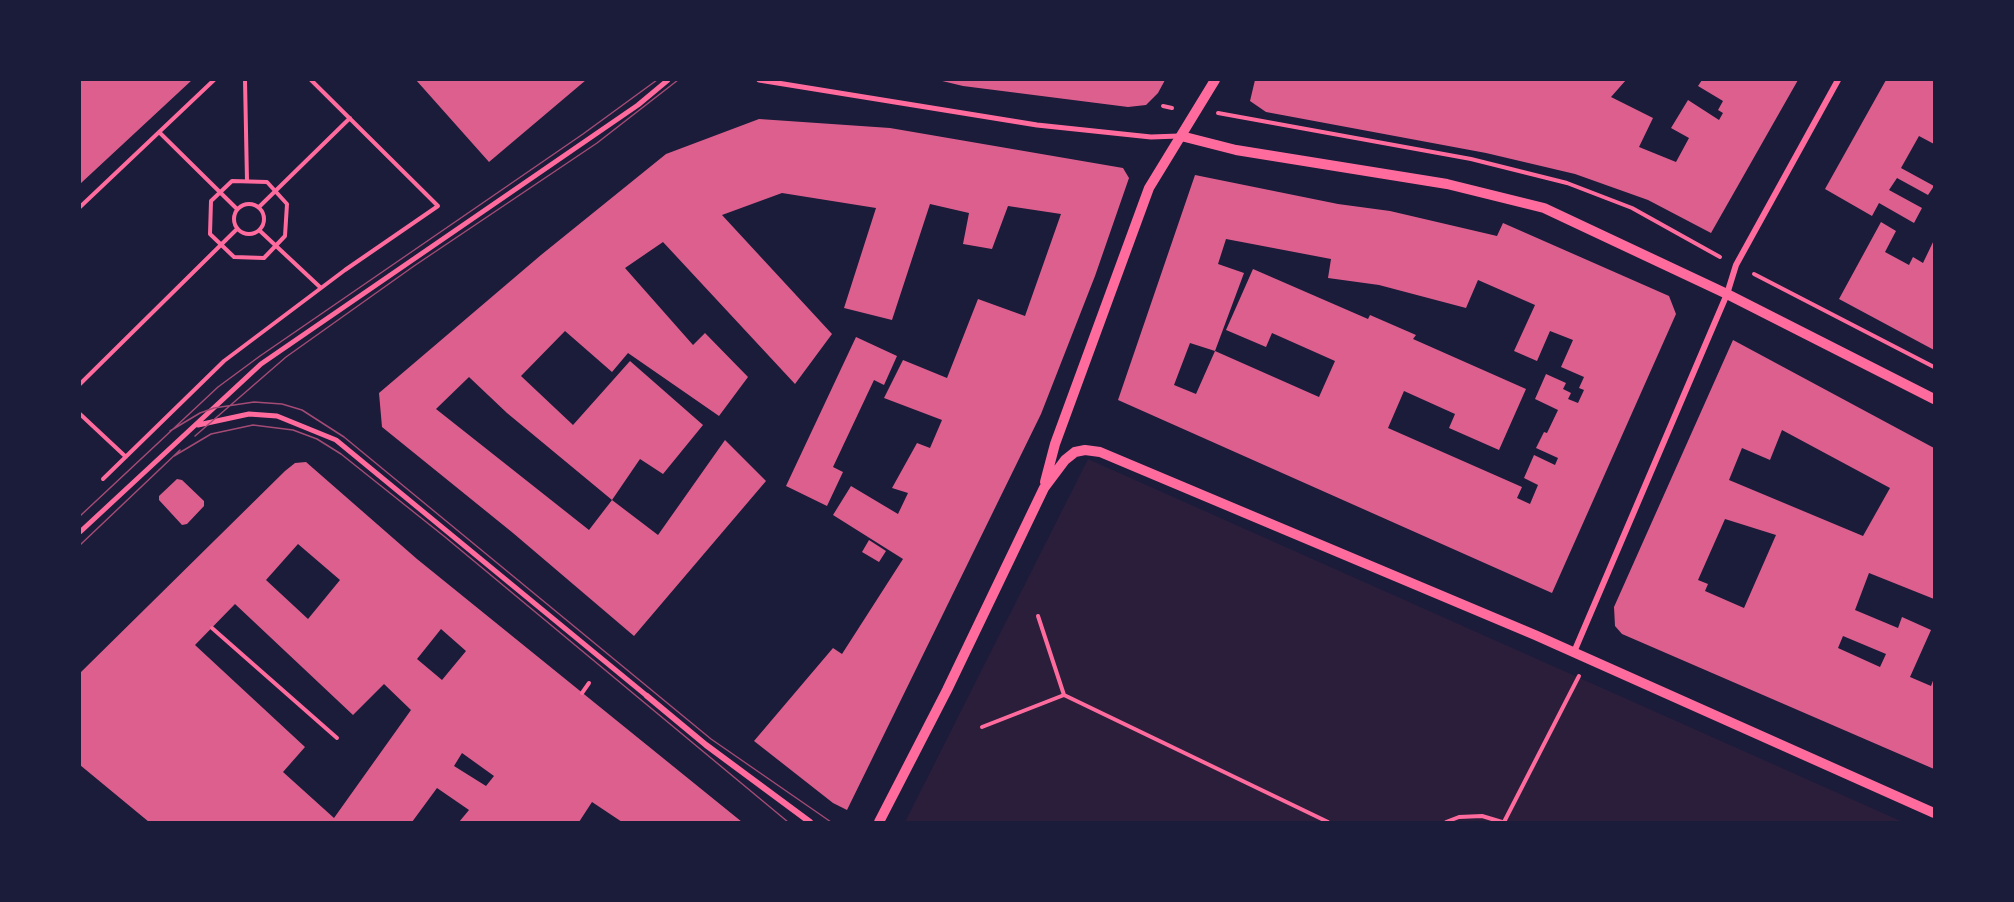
<!DOCTYPE html>
<html>
<head>
<meta charset="utf-8">
<style>
	body { margin:0 }
	#map { position:relative; width:2014px; height:902px; overflow:hidden; background:#1b1b3a; font-family:Rubik,sans-serif }
	canvas { display:block }
	.frame { position:absolute; inset:0; border:81px solid #1b1b3a; pointer-events:none }
</style>
</head>
<body>
<div id="map">
<canvas width="2014" height="902"></canvas>
<div class="frame"></div>
</div>
<script>
const g = document.querySelector('canvas').getContext('2d');
g.lineJoin = 'round';
function fillPath(path, color) {
  g.fillStyle = color;
  g.fill(path, 'evenodd');
}
function shape(rows) {
  const path = new Path2D();
  for (const r of rows) {
    if (r.length === 3) {
      path.moveTo(r[0] + r[2], r[1]);
      path.arc(r[0], r[1], r[2], 0, 2 * Math.PI);
      continue;
    }
    path.moveTo(r[0], r[1]);
    for (let i = 2; i < r.length; i += 2) path.lineTo(r[i], r[i + 1]);
  }
  return path;
}
function stroke(path, color, width, dash) {
  g.strokeStyle = color;
  g.lineWidth = width;
  g.lineCap = dash ? 'butt' : 'round';
  g.setLineDash(dash || []);
  g.stroke(path);
}
fillPath(shape([
	[1088,459,1903,822,905,822]
]), '#2a1e3b');
fillPath(shape([
	[80,80,192,80,80,184],
	[416,80,586,80,489,162],
	[938,80,1165,80,1158,93,1146,105,1128,107,963,86],
	[1255,80,1626,80,1611,97,1653,118,1639,147,1676,162,1689,138,1671,128,1688,100,1719,120,1723,113,1718,110,1723,101,1698,86,1702,80,1798,80,1711,233,1648,200,1575,174,1486,153,1266,112,1250,101],
	[1886,80,1934,80,1934,144,1919,136,1901,168,1934,186,1928,195,1897,178,1889,190,1922,208,1914,223,1879,203,1872,216,1825,189],
	[759,119,890,128,1123,168,1129,178,1095,276,1041,414,847,810,833,803,754,741,833,648,842,654,903,559,833,515,851,486,898,514,908,493,892,488,917,443,930,448,942,420,884,398,903,360,947,378,978,299,1025,316,1061,214,1008,206,992,249,963,244,969,213,930,204,892,320,844,308,876,208,782,193,722,215,832,334,795,384,663,242,625,268,693,345,705,333,748,377,719,416,628,353,612,372,565,331,521,376,573,425,630,361,703,425,663,474,640,459,612,500,658,535,725,440,766,481,634,636,513,533,382,427,379,393,541,255,666,154],
	[469,377,507,413,612,500,589,530,436,409],
	[1195,175,1338,204,1390,211,1497,236,1503,223,1669,296,1676,314,1552,593,1118,400],
	[1226,239,1331,259,1328,278,1379,285,1466,308,1478,280,1535,305,1514,351,1537,361,1550,331,1573,340,1561,367,1584,377,1579,388,1584,390,1578,403,1568,399,1571,393,1563,389,1566,383,1546,374,1535,399,1558,410,1547,433,1544,432,1536,448,1558,458,1555,465,1534,455,1524,478,1538,485,1530,504,1517,498,1522,487,1388,428,1404,391,1455,414,1449,428,1499,450,1526,389,1413,339,1416,335,1370,315,1368,319,1253,269,1226,330,1266,347,1272,333,1335,361,1319,397,1215,351,1196,394,1174,385,1190,343,1215,351,1244,273,1218,264],
	[1881,222,1896,231,1885,252,1909,265,1913,257,1923,263,1934,240,1934,350,1839,299],
	[856,337,897,356,884,385,874,380,833,467,843,472,827,506,786,486],
	[1733,340,1934,448,1934,599,1869,573,1855,610,1898,628,1902,617,1931,630,1910,677,1931,686,1934,678,1934,769,1622,634,1615,626,1614,607],
	[1782,430,1890,488,1863,536,1729,480,1742,448,1770,460],
	[1725,519,1776,535,1744,608,1705,591,1708,584,1698,580],
	[1843,636,1886,654,1880,667,1838,648],
	[306,462,417,559,742,822,622,822,592,802,579,822,459,822,469,810,437,788,412,822,149,822,80,765,80,673,285,471,295,463],
	[298,544,340,580,308,619,266,580],
	[235,604,353,715,384,684,411,710,334,818,283,772,305,747,195,645],
	[441,629,466,651,442,680,417,659],
	[462,753,494,776,486,786,454,766],
	[177,479,182,480,204,501,204,506,187,524,182,525,159,500,159,496],
	[869,540,886,551,879,562,862,552]
]), '#dd5f8e');
stroke(shape([
	[245,80,247,181],
	[1163,106,1172,108],
	[1218,113,1471,159,1567,183,1632,208,1720,257],
	[159,132,237,209],
	[232,181,267,182,287,204,285,236,264,258,234,257,210,234,211,201,232,181],
	[249,219,15],
	[80,207,214,80],
	[259,207,350,118],
	[259,230,321,288],
	[1754,274,1934,367],
	[80,384,237,229],
	[80,414,126,457],
	[103,479,224,361,345,270,438,206,311,80],
	[212,628,337,738],
	[582,693,589,683],
	[1064,695,1328,822],
	[982,727,1064,695,1038,616],
	[1446,822,1459,817,1482,816,1502,822],
	[1504,822,1579,676]
]), '#ff6b9d', 4);
stroke(shape([
	[759,80,1037,125,1151,137,1179,136],
	[198,425,249,414,277,416,336,440,647,696],
	[80,532,261,364,638,105,668,80]
]), '#ff6b9d', 5);
stroke(shape([
	[1574,652,1727,294,1736,265,1838,80],
	[647,696,706,745,810,822]
]), '#ff6b9d', 6);
stroke(shape([
	[1181,136,1236,150,1447,184,1544,208,1727,294,1934,399],
	[1045,482,1055,444,1149,188,1215,80],
	[879,822,947,690,1044,488,1065,460,1075,452,1085,450,1100,452,1535,635,1934,813]
]), '#ff6b9d', 10);
stroke(shape([
	[170,431,200,413,214,408,254,402,282,404,302,410,344,437,711,739,831,822],
	[195,436,286,357,414,266,597,143,678,80],
	[174,456,211,434,253,425,293,430,317,439,341,454,445,537,788,822],
	[80,516,218,387,260,356,583,134,657,80],
	[80,545,180,450]
]), '#a44b75', 1.5);
</script>
</body>
</html>
